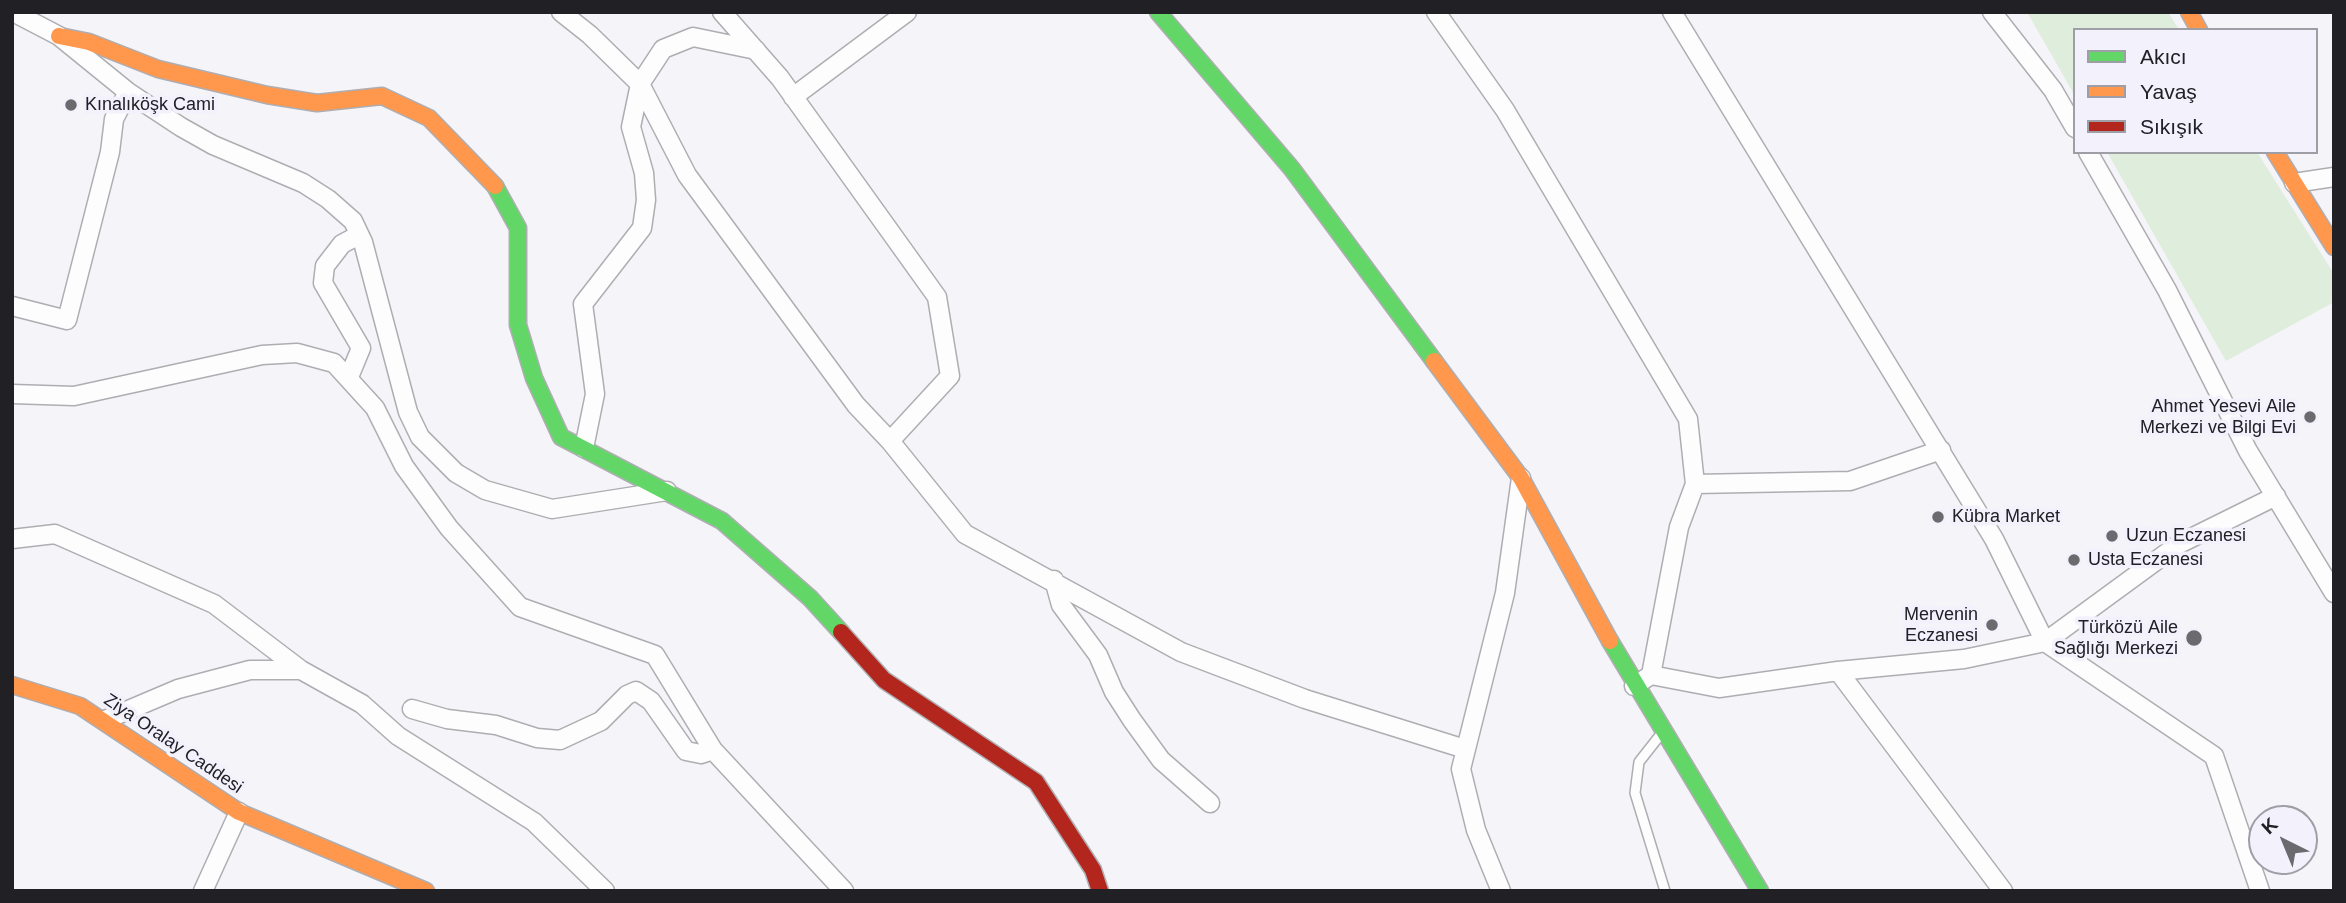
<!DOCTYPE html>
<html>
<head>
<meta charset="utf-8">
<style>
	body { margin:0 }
	#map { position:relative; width:2346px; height:903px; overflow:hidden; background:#f4f4f9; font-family:Arial,sans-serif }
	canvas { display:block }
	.frame { position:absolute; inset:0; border:14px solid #212125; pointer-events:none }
	.legend { position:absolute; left:2073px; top:28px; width:245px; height:126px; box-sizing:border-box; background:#f2f1fc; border:2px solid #9e9ea6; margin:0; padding:9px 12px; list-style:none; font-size:21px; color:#212125 }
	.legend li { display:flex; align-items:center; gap:14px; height:35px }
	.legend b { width:35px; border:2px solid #9e9ea6 }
	.north { position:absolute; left:2248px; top:805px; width:70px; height:70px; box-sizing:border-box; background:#f2f1fc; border:2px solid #9e9ea6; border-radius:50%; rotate:317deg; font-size:19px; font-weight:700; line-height:28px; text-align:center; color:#212125 }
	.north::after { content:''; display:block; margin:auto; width:24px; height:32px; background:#6b6b6f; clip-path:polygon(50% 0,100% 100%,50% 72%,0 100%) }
</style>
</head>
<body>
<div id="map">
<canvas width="2346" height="903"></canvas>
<div class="frame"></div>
<ul class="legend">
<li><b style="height:9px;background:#63d668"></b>Akıcı</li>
<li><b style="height:9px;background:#ff974d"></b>Yavaş</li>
<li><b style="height:9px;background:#b3261e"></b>Sıkışık</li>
</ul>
<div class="north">K</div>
</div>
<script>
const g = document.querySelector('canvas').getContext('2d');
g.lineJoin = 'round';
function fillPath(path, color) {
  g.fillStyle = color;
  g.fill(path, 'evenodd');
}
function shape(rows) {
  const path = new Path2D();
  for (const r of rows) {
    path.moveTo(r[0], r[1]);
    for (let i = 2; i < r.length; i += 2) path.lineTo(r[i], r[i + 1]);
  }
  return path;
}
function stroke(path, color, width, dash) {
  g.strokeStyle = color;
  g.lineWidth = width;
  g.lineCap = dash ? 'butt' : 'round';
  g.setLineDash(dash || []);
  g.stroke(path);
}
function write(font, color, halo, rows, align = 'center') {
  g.font = font + ' Arial,sans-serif';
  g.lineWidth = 7;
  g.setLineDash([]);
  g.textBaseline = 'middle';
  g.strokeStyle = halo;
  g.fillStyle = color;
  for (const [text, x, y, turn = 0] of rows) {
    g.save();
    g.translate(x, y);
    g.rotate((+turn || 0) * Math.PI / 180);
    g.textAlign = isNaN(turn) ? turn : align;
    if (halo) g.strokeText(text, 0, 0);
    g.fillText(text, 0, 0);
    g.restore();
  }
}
fillPath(shape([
	[2027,12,2168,12,2179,30,2075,30,2075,96],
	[2107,152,2257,152,2334,274,2334,302,2226,361]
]), '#dfeddc');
const lane = shape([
	[1661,734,1639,762,1635,793,1665,891]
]);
const street = shape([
	[13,12,59,36,128,92,181,127,213,145,303,183,328,199,353,221,363,242,408,412,420,437,456,473,485,490,552,509,667,491],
	[561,12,590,35,640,84,687,175,856,405,890,441],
	[722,12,780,78,937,297,950,376,890,441,965,534,1181,652,1305,699,1465,749],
	[1436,12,1505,110,1688,419,1695,484,1679,527,1651,675,1634,686],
	[1672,12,1994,539,2045,642,2214,756,2260,891],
	[1992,12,2053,90,2075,128],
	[793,97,907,12],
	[2088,152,2167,290,2248,451,2334,593],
	[2294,183,2334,177],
	[12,306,67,320,110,152,114,119,128,92],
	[349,377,361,348,323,283,325,266,342,244,359,235],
	[12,394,74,396,262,355,297,353,334,363,375,408,404,466,449,528,520,607,655,655,713,750,844,891],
	[584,448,595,394,583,304,642,228,646,200,644,173,631,127,640,84,663,49,693,37,756,50],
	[1695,484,1850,481,1941,450],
	[12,539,55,534,214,604,301,670,362,704,398,736,534,822,605,891],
	[1054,580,1061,605,1098,655,1114,692,1132,720,1161,760,1210,803],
	[1838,671,2003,891],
	[1651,675,1719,688,1838,671,1964,659,2045,642,2179,544,2276,496],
	[412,709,447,719,496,725,537,738,560,740,601,721,627,695,636,691,651,701,686,751,701,754,713,750],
	[105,720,178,689,250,670,301,670],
	[203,891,239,812],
	[1501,891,1476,830,1461,769,1505,593,1521,478]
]);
const fast = shape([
	[1158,12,1292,169,1434,361],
	[495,186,518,228,518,325,534,378,561,437,722,521,810,598,841,632],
	[1610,641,1760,891]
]);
const slow = shape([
	[2189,12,2199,30],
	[59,36,89,42,158,69,267,95,317,103,382,96,429,118,495,186],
	[2275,152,2334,247],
	[1434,361,1521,478,1610,641],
	[12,685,80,706,239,812,426,891]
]);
const jam = shape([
	[841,632,884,680,1036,782,1093,870,1100,891]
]);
stroke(lane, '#aeaeb2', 12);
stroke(street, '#aeaeb2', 21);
stroke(fast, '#aeaeb2', 19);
stroke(slow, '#aeaeb2', 19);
stroke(jam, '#aeaeb2', 19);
stroke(lane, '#fdfdfe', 9);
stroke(street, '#fdfdfe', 18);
stroke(fast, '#63d668', 16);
stroke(slow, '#ff974d', 16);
stroke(jam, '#b3261e', 16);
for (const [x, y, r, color] of [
	[71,105,7,"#6b6b6f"],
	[2310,417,7,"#6b6b6f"],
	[1938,517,7,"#6b6b6f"],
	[2112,536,7,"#6b6b6f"],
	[2074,560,7,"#6b6b6f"],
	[1992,625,7,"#6b6b6f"],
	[2194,638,9,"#6b6b6f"]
]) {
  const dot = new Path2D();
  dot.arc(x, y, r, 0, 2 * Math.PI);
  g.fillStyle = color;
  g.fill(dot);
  stroke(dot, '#f2f1fc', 2.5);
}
write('18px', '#212125', '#f2f1fc', [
	["Kınalıköşk Cami",85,105],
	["Ahmet Yesevi Aile",2296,407,"right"],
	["Merkezi ve Bilgi Evi",2296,428,"right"],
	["Kübra Market",1952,517],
	["Uzun Eczanesi",2126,536],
	["Usta Eczanesi",2088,560],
	["Mervenin",1978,615,"right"],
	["Eczanesi",1978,636,"right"],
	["Türközü Aile",2178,628,"right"],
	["Sağlığı Merkezi",2178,649,"right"]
], 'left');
write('18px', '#212125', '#f2f1fc', [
	["Ziya Oralay Caddesi",173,744,34]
]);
</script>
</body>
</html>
